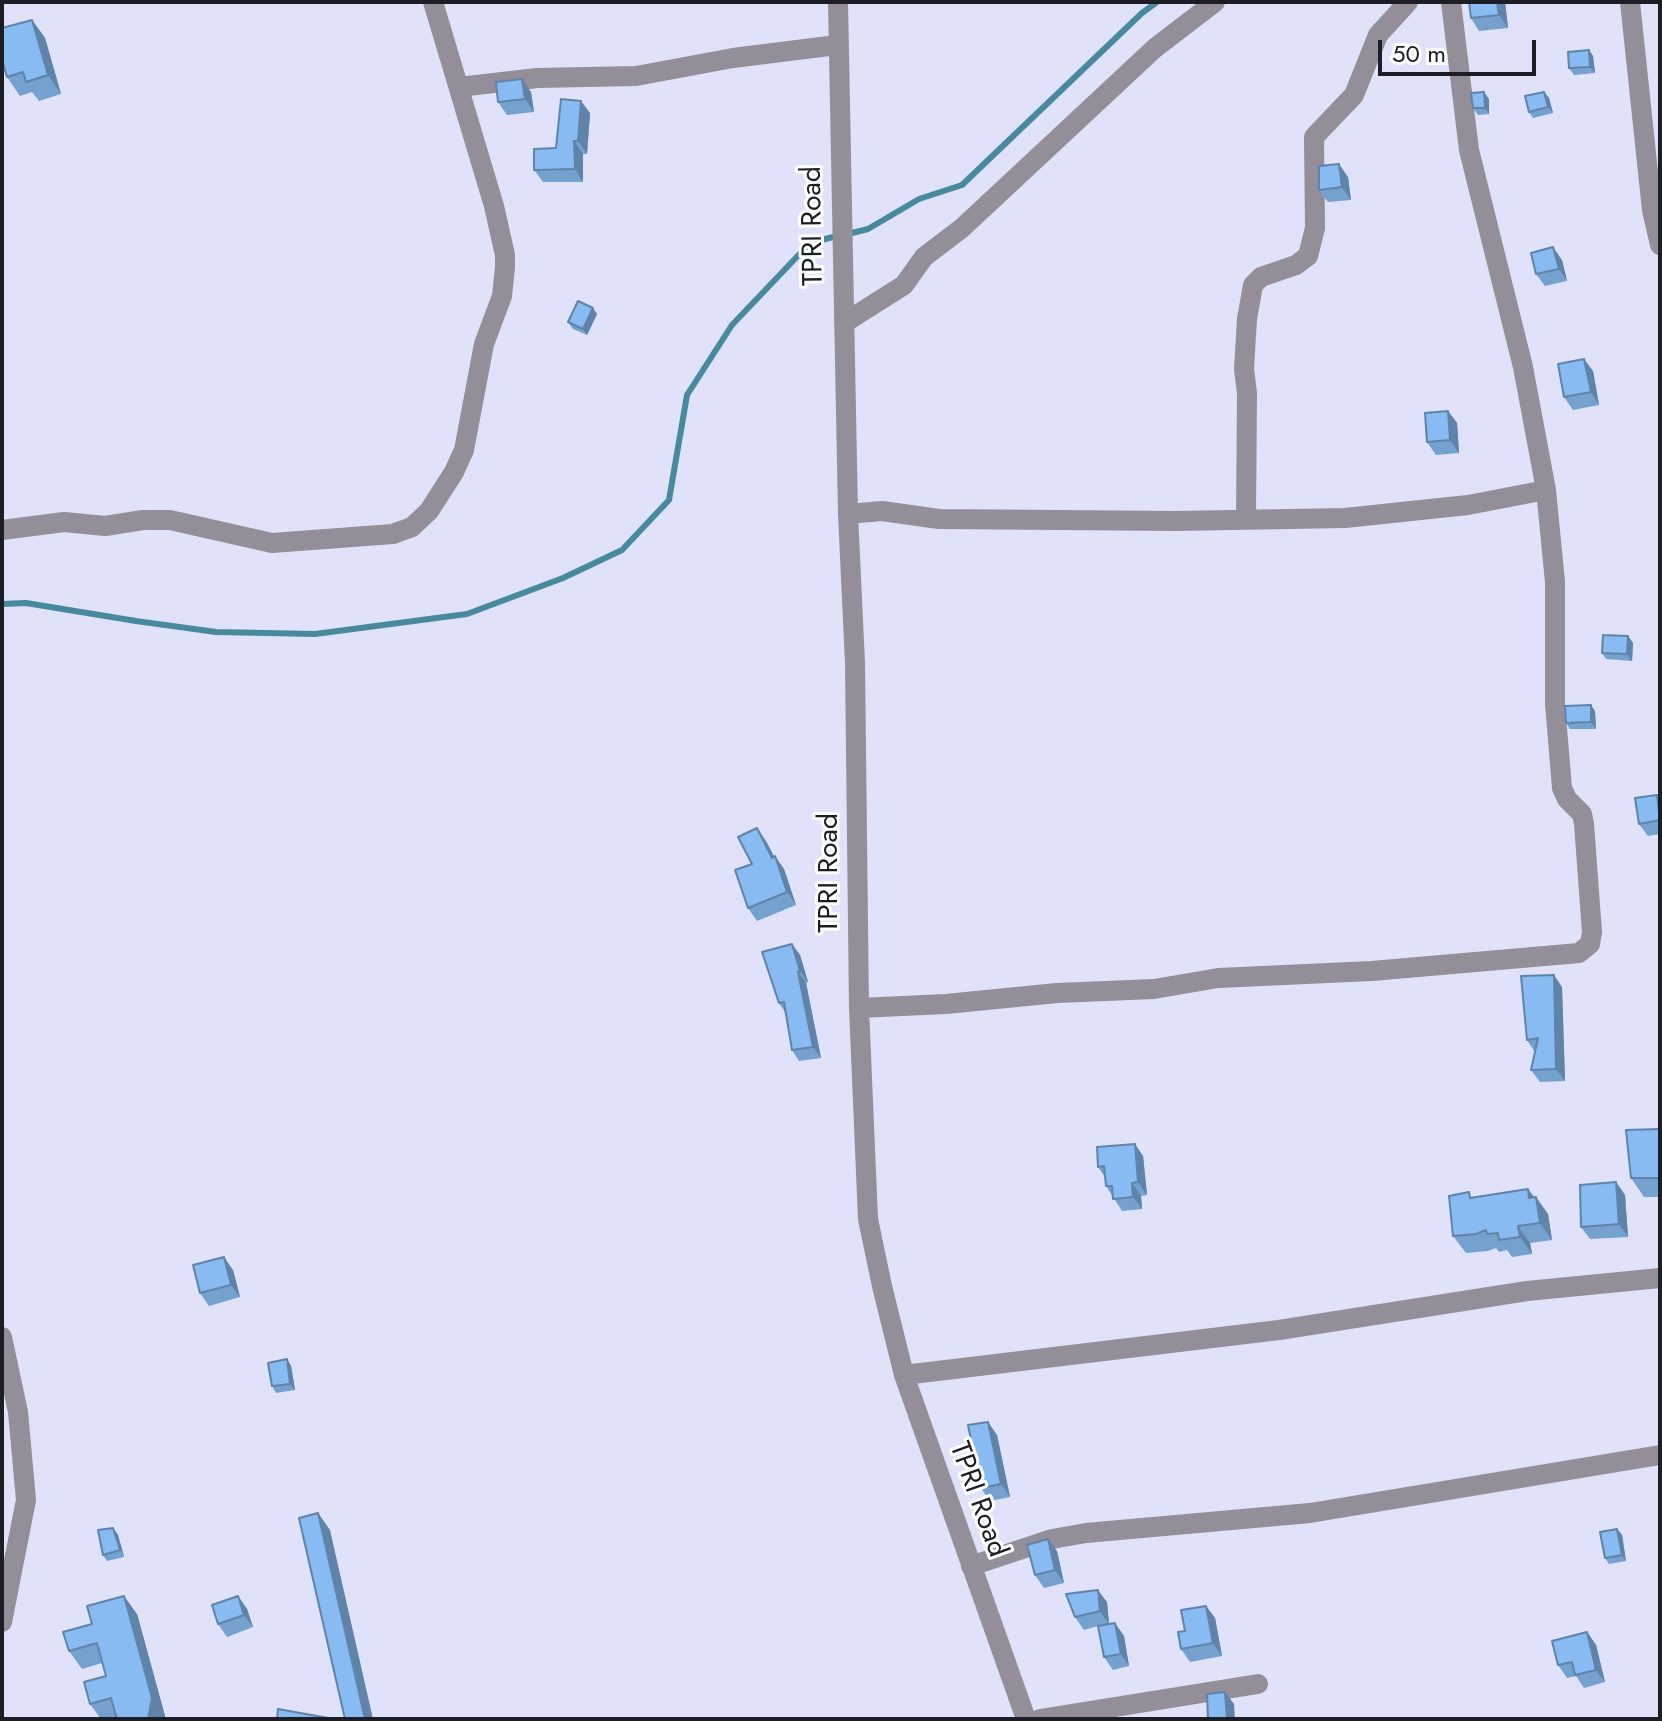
<!DOCTYPE html>
<html>
<head>
<meta charset="utf-8">
<style>
	body { margin:0 }
	#map { position:relative; width:1662px; height:1721px; overflow:hidden; background:#dfe2f8; font-family:Jost,sans-serif }
	canvas { display:block }
	.frame { position:absolute; inset:0; border:4px solid #1c1d25; pointer-events:none }
	.scale { position:absolute; left:1378px; top:40px; width:158px; height:36px; box-sizing:border-box; border:4px solid #1c1d25; border-top:0; padding-left:10px; font-size:24px; line-height:28px; white-space:nowrap; color:#1c1d25; -webkit-text-stroke:6px #fff; paint-order:stroke }
</style>
</head>
<body>
<div id="map">
<canvas width="1662" height="1721"></canvas>
<div class="frame"></div>
<div class="scale">50 m</div>
</div>
<script>
const g = document.querySelector('canvas').getContext('2d');
g.lineJoin = 'round';
function shape(rows) {
  const path = new Path2D();
  for (const r of rows) {
    path.moveTo(r[0], r[1]);
    for (let i = 2; i < r.length; i += 2) path.lineTo(r[i], r[i + 1]);
  }
  return path;
}
function stroke(path, color, width, dash) {
  g.strokeStyle = color;
  g.lineWidth = width;
  g.lineCap = dash ? 'butt' : 'round';
  g.setLineDash(dash || []);
  g.stroke(path);
}
function fillPath(path, color) {
  g.fillStyle = color;
  g.fill(path, 'evenodd');
}
function write(font, color, halo, rows, align = 'center') {
  g.font = font + ' Jost,sans-serif';
  g.lineWidth = 6;
  g.setLineDash([]);
  g.textBaseline = 'middle';
  g.strokeStyle = halo;
  g.fillStyle = color;
  for (const [text, x, y, turn = 0] of rows) {
    g.save();
    g.translate(x, y);
    g.rotate((+turn || 0) * Math.PI / 180);
    g.textAlign = isNaN(turn) ? turn : align;
    if (halo) g.strokeText(text, 0, 0);
    g.fillText(text, 0, 0);
    g.restore();
  }
}
stroke(shape([
	[848,234,868,229,919,199,962,185,1142,13,1157,2],
	[2,604,26,603,136,621,216,632,315,634,467,614,563,578,622,550,669,500,687,395,732,325,810,243,837,236]
]), '#49899e', 6);
stroke(shape([
	[838,2,848,514,855,663,859,1008,868,1219,882,1286,904,1375,1026,1719],
	[1630,2,1652,210,1660,245],
	[459,87,537,78,636,76,733,58,837,45],
	[844,323,904,285,924,257,962,228,1155,48,1215,2],
	[848,514,882,511,939,519,1176,521,1345,518,1468,505,1546,490],
	[1246,518,1247,393,1244,369,1247,319,1253,285,1261,277,1296,265,1308,256,1315,228,1314,137,1354,95,1378,35,1408,2],
	[2,530,64,522,105,526,143,520,170,520,272,543,393,534,412,527,429,511,454,472,464,450,484,344,502,296,505,267,505,255,494,206,433,2],
	[859,1008,946,1004,1057,993,1154,989,1218,978,1372,971,1579,953,1590,944,1592,932,1584,824,1582,814,1567,799,1562,788,1555,704,1555,582,1546,490,1523,367,1469,150,1451,2],
	[2,1337,18,1412,26,1500,2,1622],
	[904,1375,1279,1330,1527,1291,1660,1278],
	[971,1566,1052,1539,1086,1533,1310,1513,1660,1455],
	[1040,1719,1258,1684]
]), '#938e97', 20);
fillPath(shape([
	[1469,2,1505,2,1508,28,1479,31,1471,18],
	[32,20,45,38,61,94,39,101,32,92,20,96,7,77],
	[1589,50,1593,56,1595,73,1574,75,1569,68],
	[531,92,534,112,507,115,498,102],
	[1544,92,1549,98,1553,113,1533,118,1529,112],
	[1489,99,1489,114,1478,115,1473,108],
	[590,113,587,154,583,154,583,182,543,182,534,170],
	[1348,177,1351,200,1328,202,1319,190],
	[1562,260,1567,281,1545,286,1536,274],
	[597,314,587,335,573,329,568,322],
	[1593,371,1599,405,1573,410,1564,397],
	[1448,411,1457,423,1459,453,1436,455,1427,442],
	[1628,636,1633,643,1632,661,1606,659,1602,653],
	[1595,711,1596,729,1570,729,1566,723],
	[1660,800,1660,834,1648,836,1639,824],
	[766,841,774,857,784,869,796,905,757,921,748,908,752,864],
	[792,944,800,955,808,982,806,983,821,1058,799,1061,792,1050,785,1012,779,1003],
	[1562,987,1565,1081,1540,1082,1531,1070,1535,1052,1527,1040],
	[1660,1129,1660,1197,1644,1197,1631,1178],
	[1143,1156,1147,1195,1141,1196,1142,1209,1122,1211,1106,1186,1105,1177,1098,1167],
	[1616,1182,1625,1195,1628,1237,1590,1239,1581,1227],
	[1528,1189,1548,1214,1552,1240,1530,1243,1532,1254,1512,1257,1507,1250,1499,1252,1496,1248,1488,1251,1466,1253,1453,1236,1473,1197],
	[233,1270,240,1297,209,1306,200,1293],
	[287,1359,291,1366,295,1390,276,1393,272,1386],
	[997,1435,1010,1497,990,1501,981,1488],
	[113,1528,118,1535,124,1557,107,1561,103,1555],
	[1617,1529,1622,1535,1626,1561,1609,1564,1605,1558],
	[1057,1551,1064,1583,1044,1588,1035,1575],
	[238,1596,247,1609,253,1627,227,1637,218,1624],
	[1107,1602,1109,1624,1124,1636,1129,1666,1113,1670,1104,1657,1098,1626,1084,1630,1075,1617],
	[1206,1606,1215,1618,1222,1656,1190,1662,1181,1649,1185,1631],
	[137,1614,165,1716,164,1719,101,1719,90,1704,106,1676,102,1663,82,1669,69,1651],
	[1587,1632,1596,1645,1605,1682,1584,1688,1576,1676,1567,1678,1558,1665]
]), '#75a1cf');
fillPath(shape([
	[1497,2,1505,2,1508,28,1499,15],
	[32,20,45,38,61,94,48,75],
	[1589,50,1593,56,1595,73,1590,67],
	[522,79,531,92,534,112,525,99],
	[1484,92,1489,99,1489,114,1485,108],
	[1544,92,1549,98,1553,113,1548,107],
	[581,101,590,113,587,154,578,141],
	[574,141,583,154,583,182,575,169],
	[1339,164,1348,177,1351,200,1342,187],
	[1553,247,1562,260,1567,281,1559,269],
	[593,308,597,314,587,335,583,329],
	[1584,359,1593,371,1599,405,1591,392],
	[1448,411,1457,423,1459,453,1450,440],
	[1628,636,1633,643,1632,661,1627,654],
	[1591,705,1595,711,1596,729,1591,722],
	[757,828,766,841,779,866,775,856,784,869,796,905,787,892],
	[792,944,800,955,808,982,800,971],
	[798,972,806,983,821,1058,813,1047],
	[1554,975,1562,987,1565,1081,1556,1069],
	[1135,1144,1143,1156,1147,1195,1138,1182],
	[1616,1182,1625,1195,1628,1237,1619,1224],
	[1132,1183,1141,1196,1142,1209,1133,1197],
	[1528,1189,1536,1201,1536,1197,1548,1214,1552,1240,1540,1223,1529,1198],
	[1518,1226,1530,1243,1532,1254,1520,1237],
	[224,1257,233,1270,240,1297,231,1285],
	[287,1359,291,1366,295,1390,290,1384],
	[988,1422,997,1435,1010,1497,1001,1484],
	[318,1513,330,1530,373,1719,365,1719],
	[113,1528,118,1535,124,1557,120,1550],
	[1617,1529,1622,1535,1626,1561,1622,1555],
	[1048,1539,1057,1551,1064,1583,1055,1570],
	[1098,1590,1107,1602,1109,1624,1100,1611],
	[124,1596,137,1614,165,1716,164,1719,148,1719],
	[238,1596,247,1609,253,1627,244,1615],
	[1206,1606,1215,1618,1222,1656,1213,1643],
	[1115,1623,1124,1636,1129,1666,1121,1654],
	[1587,1632,1596,1645,1605,1682,1596,1670],
	[1225,1692,1234,1704,1235,1719,1227,1719]
]), '#5f83a9');
const building = shape([
	[1469,2,1497,2,1499,15,1471,18,1469,2],
	[32,20,48,75,26,82,23,72,7,77,2,60,2,28,32,20],
	[1589,50,1590,67,1569,68,1568,52,1589,50],
	[522,79,525,99,498,102,496,82,522,79],
	[1484,92,1485,108,1473,108,1471,93,1484,92],
	[1544,92,1548,107,1529,112,1525,96,1544,92],
	[561,99,581,101,578,141,574,141,575,169,534,170,534,149,556,148,561,99],
	[1339,164,1342,187,1319,190,1319,166,1339,164],
	[1553,247,1559,269,1536,274,1531,253,1553,247],
	[578,301,593,308,583,329,568,322,578,301],
	[1584,359,1591,392,1564,397,1558,364,1584,359],
	[1448,411,1450,440,1427,442,1425,413,1448,411],
	[1603,635,1628,636,1627,654,1602,653,1603,635],
	[1591,705,1591,722,1566,723,1565,706,1591,705],
	[1657,795,1660,820,1639,824,1635,798,1657,795],
	[757,828,772,858,775,856,787,892,748,908,735,870,752,864,738,837,757,828],
	[792,944,800,971,798,972,813,1047,792,1050,784,1002,779,1003,762,952,792,944],
	[1554,975,1556,1069,1531,1070,1538,1038,1527,1040,1521,976,1554,975],
	[1660,1129,1660,1186,1658,1178,1631,1178,1626,1130,1660,1129],
	[1135,1144,1138,1182,1132,1183,1133,1197,1113,1199,1112,1186,1106,1186,1104,1166,1098,1167,1097,1147,1135,1144],
	[1616,1182,1619,1224,1581,1227,1580,1185,1616,1182],
	[1528,1189,1529,1198,1536,1197,1540,1223,1518,1226,1520,1237,1499,1240,1498,1233,1487,1234,1486,1230,1476,1234,1453,1236,1449,1196,1469,1192,1470,1198,1528,1189],
	[224,1257,231,1285,200,1293,193,1265,224,1257],
	[287,1359,290,1384,272,1386,268,1363,287,1359],
	[988,1422,1001,1484,981,1488,968,1425,988,1422],
	[318,1513,365,1719,345,1719,299,1518,318,1513],
	[113,1528,120,1550,103,1555,98,1530,113,1528],
	[1617,1529,1622,1555,1605,1558,1600,1532,1617,1529],
	[1048,1539,1055,1570,1035,1575,1027,1545,1048,1539],
	[1098,1590,1100,1611,1075,1617,1066,1594,1098,1590],
	[124,1596,152,1698,148,1719,117,1719,111,1698,90,1704,84,1682,106,1676,97,1643,69,1651,63,1632,92,1624,87,1606,124,1596],
	[238,1596,244,1615,218,1624,212,1605,238,1596],
	[1206,1606,1213,1643,1181,1649,1178,1632,1185,1631,1181,1610,1206,1606],
	[1115,1623,1121,1654,1104,1657,1098,1626,1115,1623],
	[1587,1632,1596,1670,1575,1675,1572,1662,1558,1665,1552,1641,1587,1632],
	[1225,1692,1227,1719,1208,1719,1207,1694,1225,1692],
	[278,1709,334,1719,277,1719,278,1709]
]);
fillPath(building, '#88bbf1');
stroke(building, '#5f83a9', 2);
write('28px', '#1c1d25', '#fff', [
	["TPRI Road",814,226,-91],
	["TPRI Road",830,873,-90],
	["TPRI Road",977,1500,70]
]);
</script>
</body>
</html>
